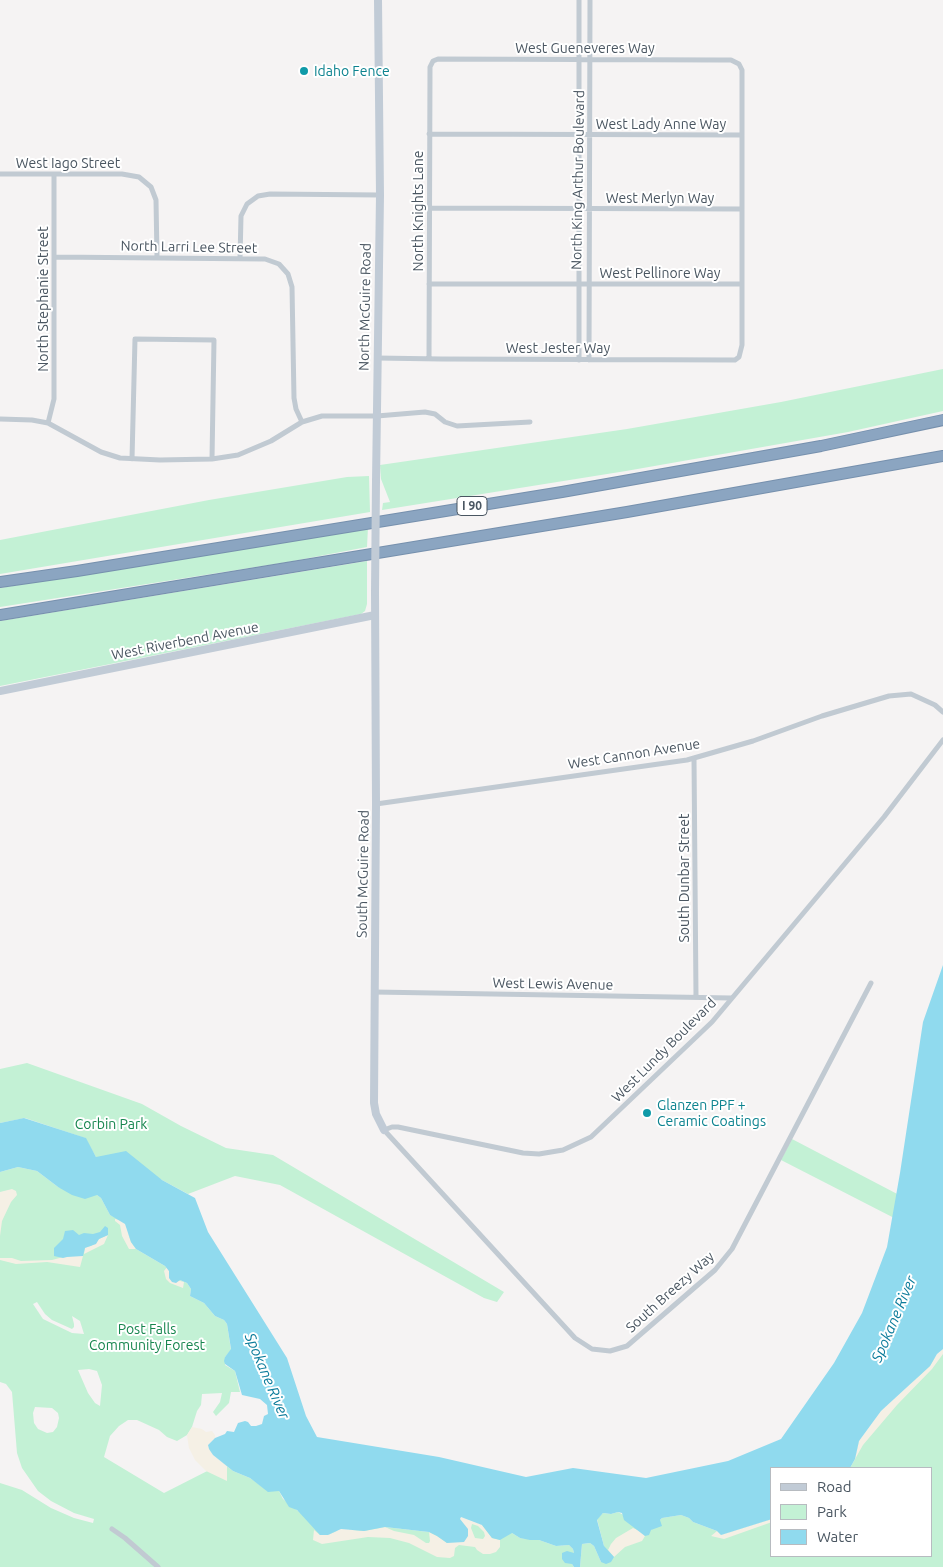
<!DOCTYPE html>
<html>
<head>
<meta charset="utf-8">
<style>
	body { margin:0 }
	#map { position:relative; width:943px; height:1567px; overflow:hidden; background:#f5f3f3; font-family:Ubuntu,sans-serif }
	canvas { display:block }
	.legend { position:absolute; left:770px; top:1467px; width:162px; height:90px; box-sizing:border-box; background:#fff; border:1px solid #b7bbc0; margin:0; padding:6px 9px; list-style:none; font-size:15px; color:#4a5661 }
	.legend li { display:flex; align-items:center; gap:10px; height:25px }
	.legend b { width:25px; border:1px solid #b7bbc0 }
</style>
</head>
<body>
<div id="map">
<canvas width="943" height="1567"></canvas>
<ul class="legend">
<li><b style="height:6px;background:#c1cbd6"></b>Road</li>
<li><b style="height:14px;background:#c3f1d5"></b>Park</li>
<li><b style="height:14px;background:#90daee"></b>Water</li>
</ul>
</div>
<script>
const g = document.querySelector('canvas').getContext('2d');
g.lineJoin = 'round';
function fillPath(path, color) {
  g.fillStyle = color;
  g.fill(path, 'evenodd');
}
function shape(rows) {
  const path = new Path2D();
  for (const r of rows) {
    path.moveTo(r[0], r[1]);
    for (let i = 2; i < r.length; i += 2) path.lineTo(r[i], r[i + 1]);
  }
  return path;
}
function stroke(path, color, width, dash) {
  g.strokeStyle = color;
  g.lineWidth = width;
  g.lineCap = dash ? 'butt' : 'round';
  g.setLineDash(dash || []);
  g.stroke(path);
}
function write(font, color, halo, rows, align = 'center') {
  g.font = font + ' Ubuntu,sans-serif';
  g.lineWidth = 4;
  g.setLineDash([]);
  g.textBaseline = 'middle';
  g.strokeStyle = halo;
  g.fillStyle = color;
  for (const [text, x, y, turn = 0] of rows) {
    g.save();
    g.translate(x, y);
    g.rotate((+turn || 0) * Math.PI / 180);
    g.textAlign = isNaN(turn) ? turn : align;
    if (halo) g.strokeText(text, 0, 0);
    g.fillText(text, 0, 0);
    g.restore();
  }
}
fillPath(shape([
	[943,369,943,411,848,432,626,471,382,510,383,503,390,502,381,479,380,465,627,429,781,402],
	[369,476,370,512,0,574,0,540,209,500,347,477],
	[368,527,367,547,288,562,0,607,0,588],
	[367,561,367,604,365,611,361,614,0,686,0,621],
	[27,1063,142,1104,181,1126,226,1148,273,1155,504,1292,497,1302,484,1298,280,1185,235,1176,188,1194,162,1180,96,1157,85,1138,25,1118,0,1123,0,1069],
	[792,1139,903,1197,900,1221,781,1160],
	[18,1167,37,1171,58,1187,97,1195,101,1198,110,1215,121,1220,136,1249,165,1266,180,1280,187,1283,191,1289,190,1296,204,1303,215,1316,224,1320,227,1324,231,1350,225,1357,225,1365,235,1371,240,1392,231,1392,229,1403,216,1416,213,1412,220,1402,222,1393,202,1394,201,1405,197,1411,192,1427,187,1435,177,1441,167,1437,159,1430,137,1420,128,1420,119,1426,110,1436,104,1457,164,1493,223,1463,233,1471,250,1478,268,1491,279,1491,283,1499,328,1535,336,1531,385,1527,429,1532,460,1519,512,1533,520,1538,539,1540,556,1546,569,1545,573,1549,574,1553,572,1564,574,1567,0,1567,0,1483,22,1490,51,1508,74,1518,93,1523,94,1519,74,1513,51,1501,38,1491,22,1468,17,1453,12,1392,6,1384,0,1382,0,1172],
	[37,1302,45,1314,52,1320,72,1329,74,1327,74,1324,72,1316,80,1321,84,1334,72,1333,43,1319,33,1304],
	[89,1369,97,1371,102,1385,100,1406,95,1403,88,1393,78,1370],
	[35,1407,52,1408,58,1413,59,1418,57,1427,53,1432,47,1433,38,1429,34,1423,33,1413],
	[943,1349,943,1567,580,1567,582,1544,590,1543,594,1546,601,1562,604,1546,597,1519,603,1513,611,1514,618,1512,651,1530,662,1518,681,1515,689,1518,693,1522,717,1531,721,1535,772,1519,772,1556,932,1556,932,1468,850,1468,855,1459,859,1441]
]), '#c3f1d5');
fillPath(shape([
	[12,1189,16,1191,17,1195,11,1202,2,1221,0,1236,0,1192],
	[115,1219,121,1220,125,1224,131,1242,136,1249,129,1249,122,1236,120,1225,115,1221],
	[108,1235,104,1244,84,1254,85,1247,91,1246,99,1239],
	[67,1256,83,1256,80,1267,47,1262,16,1264,0,1260,0,1258,12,1258,21,1261,52,1260],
	[167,1267,169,1271,169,1278,184,1282,183,1288,170,1283,166,1279,164,1271],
	[943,1349,943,1354,932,1369,897,1405,863,1445,850,1468,855,1459,859,1441,881,1411,930,1366,937,1354],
	[192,1427,202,1429,206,1432,212,1431,215,1435,215,1438,208,1445,213,1455,227,1466,227,1481,206,1471,195,1460,189,1448,187,1435],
	[461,1517,482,1525,492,1538,500,1540,500,1547,496,1552,490,1554,483,1554,477,1550,475,1547,459,1545,455,1548,454,1556,450,1558,437,1557,409,1543,390,1538,368,1537,322,1544,313,1540,314,1530,320,1535,328,1535,341,1529,364,1531,385,1527,394,1531,414,1535,426,1543,429,1543,430,1541,429,1532,437,1536,447,1543],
	[472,1524,478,1526,484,1532,485,1536,483,1539,475,1538,471,1528],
	[772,1519,772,1522,724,1539,711,1536,717,1531,721,1535],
	[633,1528,642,1532,645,1536,642,1541,625,1547,614,1557,608,1550,611,1544,616,1538]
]), '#f5f0e5');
fillPath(shape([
	[943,965,943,1349,937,1354,930,1366,881,1411,859,1441,855,1459,850,1468,772,1468,772,1519,721,1535,717,1531,693,1522,689,1518,681,1515,662,1518,660,1520,662,1526,651,1530,649,1535,645,1536,624,1520,622,1513,618,1512,611,1514,603,1513,597,1520,604,1546,614,1557,611,1562,606,1564,601,1562,594,1546,590,1543,582,1544,580,1567,574,1567,572,1564,565,1563,562,1559,562,1553,567,1551,574,1553,573,1549,569,1545,556,1546,539,1540,530,1540,520,1538,512,1533,500,1540,492,1538,482,1525,461,1517,460,1519,468,1529,468,1536,464,1542,447,1543,437,1536,429,1532,385,1527,364,1531,341,1529,328,1535,320,1535,297,1510,289,1507,279,1491,268,1492,250,1478,233,1471,213,1455,209,1449,208,1445,215,1438,225,1434,227,1431,234,1432,238,1423,245,1421,248,1422,251,1426,256,1426,262,1424,264,1416,268,1414,267,1405,260,1399,242,1395,235,1371,225,1364,224,1361,225,1357,231,1349,227,1324,224,1320,215,1316,204,1303,190,1296,191,1289,187,1283,180,1280,176,1283,172,1282,169,1278,169,1271,165,1266,136,1249,131,1242,125,1224,110,1215,101,1198,97,1195,85,1199,72,1195,58,1187,37,1171,18,1167,0,1172,0,1123,24,1118,86,1138,96,1157,126,1151,162,1180,195,1198,208,1232,287,1358,306,1416,317,1437,439,1457,526,1477,573,1468,646,1478,728,1461,781,1439,834,1363,862,1313,887,1247,900,1173,923,1022],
	[105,1226,108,1228,108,1235,99,1239,96,1244,85,1248,83,1256,67,1257,63,1258,54,1256,54,1248,63,1239,65,1231,73,1230,79,1235,84,1233,93,1234,100,1232]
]), '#90daee');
const highway = shape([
	[0,582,77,571,562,492,821,446,943,420],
	[0,615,627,512,943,456]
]);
stroke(highway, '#7690ad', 12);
stroke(shape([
	[429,134,742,135],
	[0,174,122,174,139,177,151,187,156,200,157,257],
	[429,208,742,209],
	[54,257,265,259,279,264,288,274,292,287,294,398,296,409,302,422],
	[240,259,241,216,247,204,258,196,270,194,380,195],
	[429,284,742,284],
	[377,358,441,359,735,360,739,357,742,345,742,70,739,64,731,60,719,60,438,59,433,61,430,67,429,359],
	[579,360,579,0],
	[589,360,590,0],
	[0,419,32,420,48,423,101,452,120,458,160,460,212,459,238,455,271,441,302,422,322,416,377,416,425,412,435,414,445,422,457,426,530,422],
	[48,423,54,399,54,174],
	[132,459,135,339,214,340,212,459],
	[694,758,696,997],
	[376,804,687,760,753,741,822,716,889,696,911,694,935,705,943,712],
	[871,983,732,1249,715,1270,627,1346,610,1351,592,1349,575,1338,384,1130,392,1127,398,1127,523,1153,539,1154,563,1150,591,1137,712,1022,884,817,943,740],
	[374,992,731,998],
	[112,1529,125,1538,158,1567]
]), '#c1cad2', 5);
stroke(shape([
	[376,481,380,195,378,0],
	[375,592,376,804,374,1103,376,1114,384,1130],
	[0,691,375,615]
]), '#c1cbd6', 8);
stroke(highway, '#8ba5c1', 10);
stroke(shape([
	[375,592,376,481]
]), '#c1cbd6', 8);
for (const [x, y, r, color] of [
	[304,71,5,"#0f9aa8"],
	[647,1113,5,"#0f9aa8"]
]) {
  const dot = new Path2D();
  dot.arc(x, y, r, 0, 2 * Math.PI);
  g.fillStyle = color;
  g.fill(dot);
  stroke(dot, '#fff', 2);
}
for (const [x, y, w] of [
	[472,506,30]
]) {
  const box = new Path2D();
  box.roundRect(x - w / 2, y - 9.5, w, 19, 4);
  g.fillStyle = '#fff';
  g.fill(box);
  stroke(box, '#4a5661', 1);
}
write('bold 12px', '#4a5661', null, [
	["I 90",472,506]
]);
write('14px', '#4a5661', '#fff', [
	["West Gueneveres Way",585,48],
	["West Lady Anne Way",661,124],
	["West Iago Street",68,163],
	["North King Arthur Boulevard",578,180,-89],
	["West Merlyn Way",660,198],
	["North Knights Lane",418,211,-90],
	["North Larri Lee Street",189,247,1],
	["West Pellinore Way",660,273],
	["North Stephanie Street",43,299,-90],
	["North McGuire Road",365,307,-89],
	["West Jester Way",558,348],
	["West Riverbend Avenue",185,641,-11],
	["West Cannon Avenue",634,754,-9],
	["South McGuire Road",363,874,-89],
	["South Dunbar Street",684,878,-90],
	["West Lewis Avenue",553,984,1],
	["West Lundy Boulevard",664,1050,-45],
	["South Breezy Way",670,1292,-42]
]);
write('14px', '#0d838f', '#fff', [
	["Idaho Fence",314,71],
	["Glanzen PPF +",657,1105],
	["Ceramic Coatings",657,1121]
], 'left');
write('14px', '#17864f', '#fff', [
	["Corbin Park",111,1124],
	["Post Falls",147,1329],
	["Community Forest",147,1345]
]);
write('italic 15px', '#0c7c9b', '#fff', [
	["Spokane River",894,1319,-67],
	["Spokane River",267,1376,67]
]);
</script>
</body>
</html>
